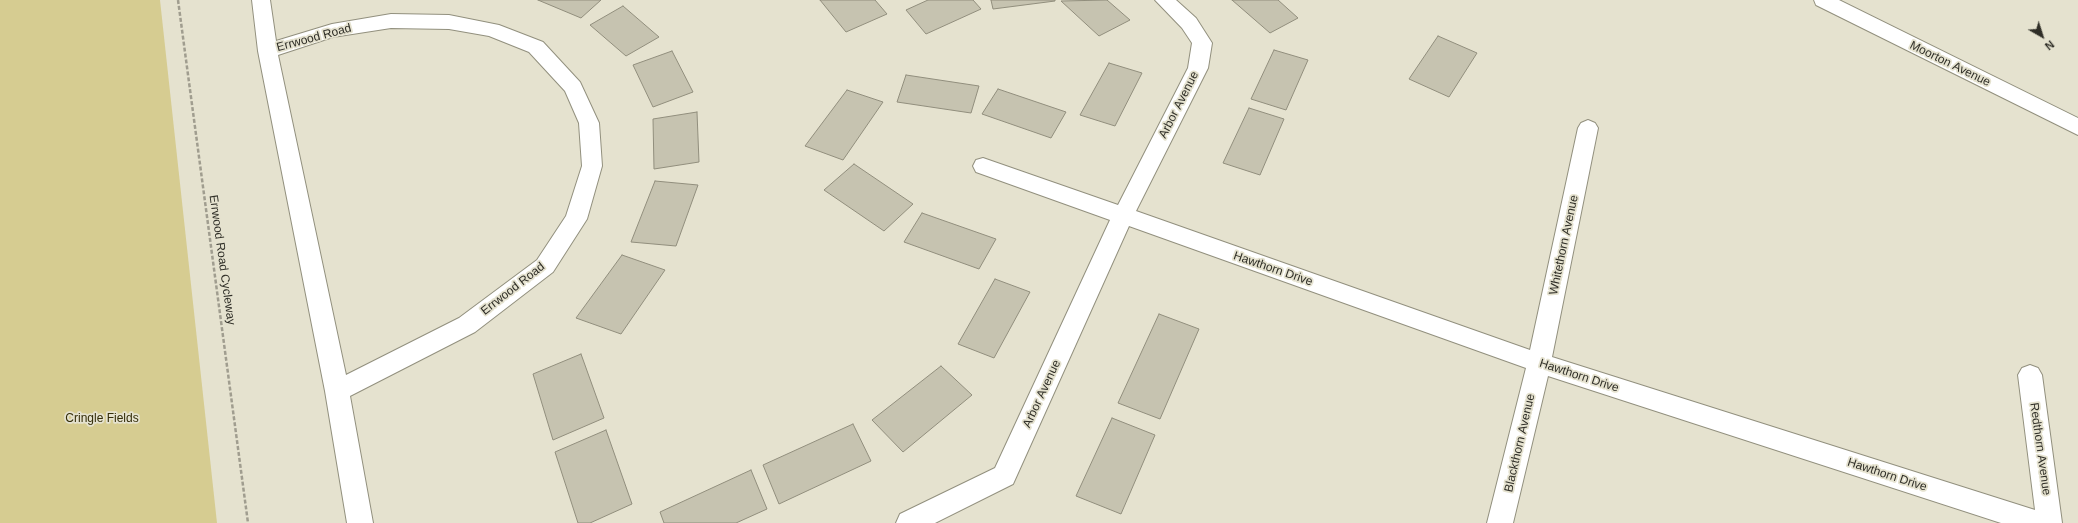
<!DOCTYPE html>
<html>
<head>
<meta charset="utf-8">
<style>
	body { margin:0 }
	#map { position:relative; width:2078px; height:523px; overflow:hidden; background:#e5e2cf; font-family:Helvetica,sans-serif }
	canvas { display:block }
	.north { position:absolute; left:2022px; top:16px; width:40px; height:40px; -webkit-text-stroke:3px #e5e2cf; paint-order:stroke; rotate:141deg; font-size:11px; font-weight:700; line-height:16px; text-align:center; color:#2f2e27 }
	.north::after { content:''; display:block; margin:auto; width:14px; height:18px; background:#2f2e27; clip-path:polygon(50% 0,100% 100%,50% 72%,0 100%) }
</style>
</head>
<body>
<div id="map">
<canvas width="2078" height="523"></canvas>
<div class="north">N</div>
</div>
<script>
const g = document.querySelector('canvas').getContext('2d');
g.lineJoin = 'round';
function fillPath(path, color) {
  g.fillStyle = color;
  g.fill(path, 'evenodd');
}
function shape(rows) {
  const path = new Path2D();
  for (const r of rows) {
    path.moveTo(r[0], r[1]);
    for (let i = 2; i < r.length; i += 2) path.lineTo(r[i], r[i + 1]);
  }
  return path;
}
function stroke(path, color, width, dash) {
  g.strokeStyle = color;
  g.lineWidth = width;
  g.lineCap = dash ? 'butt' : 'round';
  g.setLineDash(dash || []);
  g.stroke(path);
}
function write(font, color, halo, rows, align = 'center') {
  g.font = font + ' Helvetica,sans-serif';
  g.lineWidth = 3.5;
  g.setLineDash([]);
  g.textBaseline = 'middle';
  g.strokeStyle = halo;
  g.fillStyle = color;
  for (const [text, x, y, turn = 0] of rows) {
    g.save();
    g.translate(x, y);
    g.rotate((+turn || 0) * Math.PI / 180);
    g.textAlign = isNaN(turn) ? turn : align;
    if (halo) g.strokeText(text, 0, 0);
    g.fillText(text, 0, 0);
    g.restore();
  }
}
fillPath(shape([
	[0,0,160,0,217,523,0,523]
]), '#d6cc91');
const building = shape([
	[538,0,601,0,581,18,538,0],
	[820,0,875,0,887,14,846,32,820,0],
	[928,0,973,0,981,9,926,34,906,10,928,0],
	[991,0,1055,0,1055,1,993,9,991,0],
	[1107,0,1130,20,1099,36,1061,1,1107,0],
	[1232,0,1278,0,1298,18,1270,33,1232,0],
	[623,6,659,37,626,56,590,25,623,6],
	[1438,36,1477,53,1449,97,1409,79,1438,36],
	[1274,50,1308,60,1286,110,1251,99,1274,50],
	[672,51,693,92,653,107,633,65,672,51],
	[1109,63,1142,73,1115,126,1080,115,1109,63],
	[906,75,979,86,971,113,897,102,906,75],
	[998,89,1066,112,1051,138,982,114,998,89],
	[847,90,883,102,843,160,805,146,847,90],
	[1249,108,1284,119,1260,175,1223,163,1249,108],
	[697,112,699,162,654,169,653,119,697,112],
	[854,164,913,204,884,231,824,190,854,164],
	[655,181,698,185,676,246,631,242,655,181],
	[922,213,996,239,979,269,904,242,922,213],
	[622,255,665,270,621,334,576,318,622,255],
	[995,279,1030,292,994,358,958,344,995,279],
	[1159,314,1199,329,1160,419,1118,403,1159,314],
	[581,354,604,418,553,440,533,374,581,354],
	[941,366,972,395,903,452,872,420,941,366],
	[1112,418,1155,435,1121,514,1076,496,1112,418],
	[853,424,871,461,779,504,763,465,853,424],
	[606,430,632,504,590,523,578,523,555,452,606,430],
	[751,470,767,509,736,523,664,523,660,512,751,470]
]);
fillPath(building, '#c6c3b0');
stroke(building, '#918e7d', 1);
const minor = shape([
	[252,0,270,0,276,41,332,24,391,14,449,15,499,25,543,42,580,82,599,123,602,166,587,219,553,272,475,332,350,396,373,523,347,523,325,391,258,51,252,0],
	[391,28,449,29,489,36,529,52,565,91,579,123,582,166,566,216,537,260,459,318,346,375,278,55,333,37,391,28],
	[1155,0,1176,0,1196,18,1212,43,1208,68,1136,211,1530,350,1578,128,1581,123,1588,120,1595,123,1598,128,1552,357,2035,510,2018,375,2022,368,2030,365,2038,368,2042,375,2062,523,2001,523,1548,376,1513,523,1487,523,1526,368,1129,226,1013,484,935,523,896,523,900,514,995,468,1110,220,976,172,973,166,976,160,983,158,1118,205,1188,68,1192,43,1182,28,1155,0],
	[1814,0,1839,0,2078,118,2078,135,1816,5,1814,0]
]);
stroke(minor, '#92907e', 2);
stroke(shape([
	[178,0,248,523]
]), '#a09d8f', 2.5, [4, 2]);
fillPath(minor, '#fff');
write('12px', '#2f2e27', '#e5e2cf', [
	["Errwood Road",314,38,-15],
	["Moorton Avenue",1950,64,26],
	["Arbor Avenue",1179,105,-63],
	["Whitethorn Avenue",1564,245,-78],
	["Errwood Road Cycleway",222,260,82],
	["Hawthorn Drive",1273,269,19],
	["Errwood Road",513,289,-38],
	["Hawthorn Drive",1579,376,18],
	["Arbor Avenue",1042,394,-65],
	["Blackthorn Avenue",1520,443,-77],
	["Redthorn Avenue",2040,449,82],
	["Hawthorn Drive",1887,475,18]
]);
write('12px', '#332d09', '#e5e2cf', [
	["Cringle Fields",102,419]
]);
</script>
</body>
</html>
